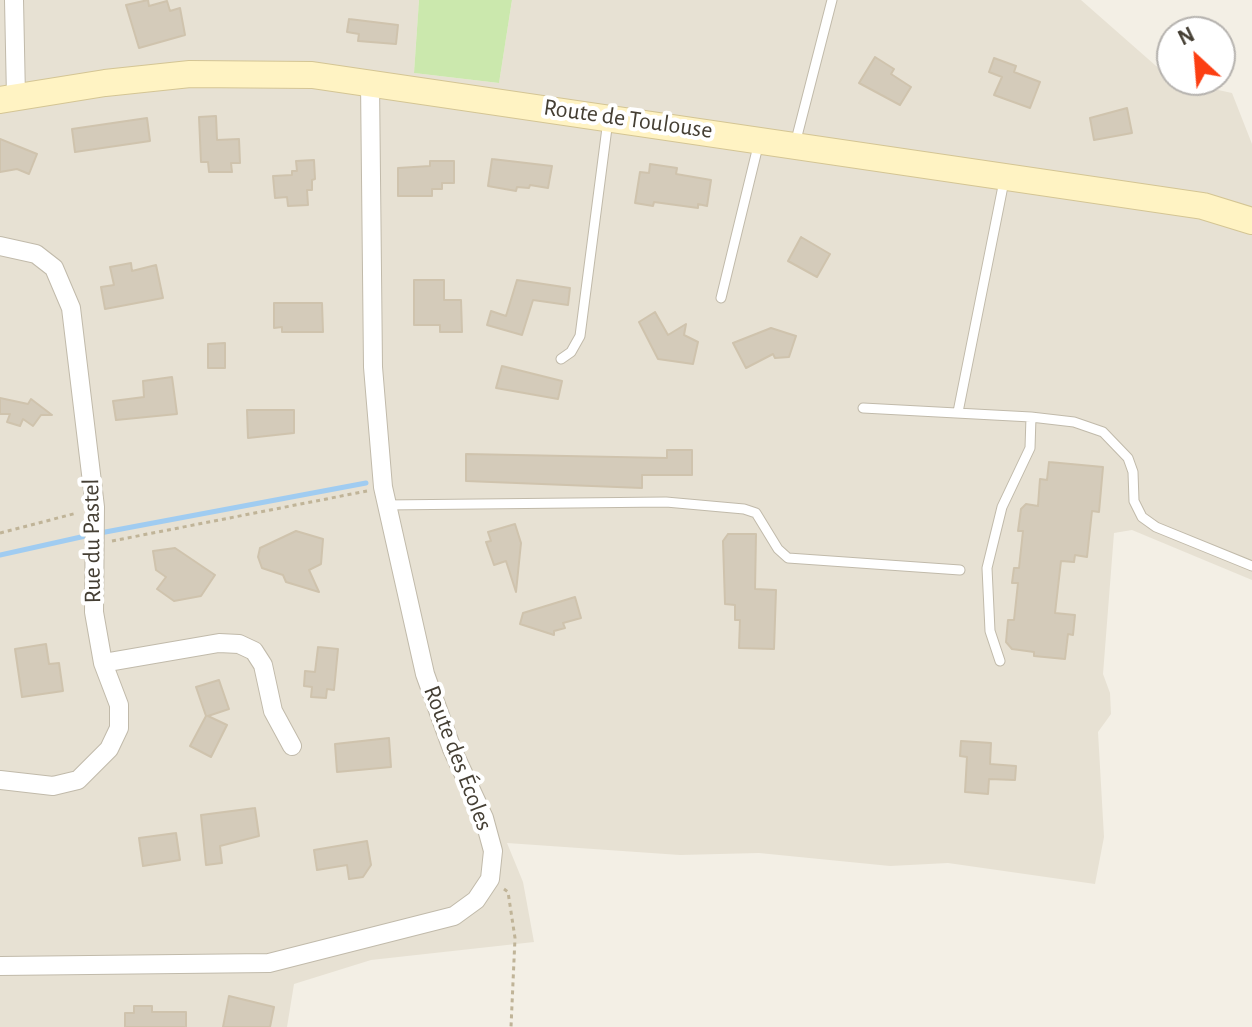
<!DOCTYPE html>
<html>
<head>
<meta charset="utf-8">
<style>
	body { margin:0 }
	#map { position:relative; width:1252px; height:1027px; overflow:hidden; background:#f3efe5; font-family:"Alegreya Sans",sans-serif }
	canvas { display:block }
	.north { position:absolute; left:1156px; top:16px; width:80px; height:80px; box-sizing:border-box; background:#fff; border:2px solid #b5b2ae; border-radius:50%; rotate:334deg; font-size:22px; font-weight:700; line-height:32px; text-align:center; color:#453f34 }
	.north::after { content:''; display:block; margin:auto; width:28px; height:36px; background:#fc3f12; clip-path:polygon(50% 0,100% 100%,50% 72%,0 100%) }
</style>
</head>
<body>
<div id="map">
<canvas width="1252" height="1027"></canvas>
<div class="north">N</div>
</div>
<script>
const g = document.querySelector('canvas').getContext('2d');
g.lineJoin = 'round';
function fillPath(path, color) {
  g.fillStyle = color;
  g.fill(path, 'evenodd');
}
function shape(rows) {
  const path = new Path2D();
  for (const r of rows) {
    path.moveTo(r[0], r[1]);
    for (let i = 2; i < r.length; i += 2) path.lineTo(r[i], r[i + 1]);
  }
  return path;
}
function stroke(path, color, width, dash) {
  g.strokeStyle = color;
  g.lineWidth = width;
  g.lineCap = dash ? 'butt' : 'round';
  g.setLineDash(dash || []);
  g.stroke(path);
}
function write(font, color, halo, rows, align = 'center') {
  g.font = font + ' "Alegreya Sans",sans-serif';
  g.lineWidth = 8;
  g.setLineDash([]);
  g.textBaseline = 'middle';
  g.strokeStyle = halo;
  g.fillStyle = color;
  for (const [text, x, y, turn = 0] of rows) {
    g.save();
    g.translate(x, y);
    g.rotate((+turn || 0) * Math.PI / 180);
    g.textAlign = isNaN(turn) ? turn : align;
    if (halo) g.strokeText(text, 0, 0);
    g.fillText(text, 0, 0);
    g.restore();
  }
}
fillPath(shape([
	[0,0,419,0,414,73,499,83,512,0,1081,0,1172,80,1232,93,1252,144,1252,580,1132,530,1114,533,1103,674,1110,693,1111,714,1098,732,1104,837,1095,884,948,863,890,866,759,853,680,855,507,843,523,882,534,942,371,960,294,984,287,1027,0,1027]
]), '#e7e1d3');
fillPath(shape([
	[419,0,512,0,499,83,414,73]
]), '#cbe8ad');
stroke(shape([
	[100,533,366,483],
	[0,555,90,535]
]), '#a0ccf1', 5);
const building = shape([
	[148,0,149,6,167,1,170,11,180,8,185,35,139,48,126,5,148,0],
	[349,19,398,25,396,44,358,41,359,34,347,32,349,19],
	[875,57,894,69,891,74,911,87,900,105,859,83,875,57],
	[994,58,1016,66,1014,72,1040,82,1030,108,994,95,1002,77,989,72,994,58],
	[1127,108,1132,133,1094,140,1090,118,1127,108],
	[216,116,217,140,239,139,240,163,231,163,232,172,209,172,208,162,201,162,199,117,216,116],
	[147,118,150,141,75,152,72,129,147,118],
	[0,139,37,154,29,174,17,169,0,172,0,139],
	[492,159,552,166,548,188,530,185,529,188,517,187,516,191,488,186,492,159],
	[314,160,315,179,312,180,312,190,307,190,308,205,288,206,287,197,275,198,273,176,292,175,292,171,297,171,296,161,314,160],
	[430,161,454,161,454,183,442,183,442,189,432,189,432,196,398,196,398,168,430,166,430,161],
	[650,164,677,168,676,174,711,180,707,206,698,204,698,208,654,202,653,206,635,203,640,172,649,173,650,164],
	[801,237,830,254,817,277,788,261,801,237],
	[131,263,132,271,156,265,163,298,105,309,101,287,114,285,110,267,131,263],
	[414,280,444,280,444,300,461,300,462,332,440,332,440,325,414,325,414,280],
	[517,280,570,288,568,305,533,300,522,335,487,325,491,311,506,316,517,280],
	[274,303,322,303,323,332,282,332,282,327,274,328,274,303],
	[655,312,668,335,686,324,684,335,698,342,693,364,658,359,639,322,655,312],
	[771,328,796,336,789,357,775,358,773,354,746,368,733,343,771,328],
	[225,343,225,368,208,368,208,344,225,343],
	[502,366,562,381,558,399,496,388,502,366],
	[172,377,177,414,116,420,113,401,144,397,143,381,172,377],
	[0,398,28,404,31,399,52,415,41,415,33,426,23,419,20,426,7,422,10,414,0,414,0,398],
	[247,410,294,410,294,433,248,438,247,410],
	[667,450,692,450,692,475,642,475,642,488,466,481,466,454,667,458,667,450],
	[1049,462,1103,467,1099,512,1092,511,1087,557,1075,555,1074,562,1061,561,1055,613,1075,615,1073,635,1068,634,1065,659,1034,656,1034,652,1012,649,1006,642,1008,620,1014,620,1018,583,1012,583,1014,568,1019,568,1023,531,1018,531,1021,509,1026,504,1038,506,1040,479,1047,480,1049,462],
	[515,524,521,543,516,592,506,561,494,565,486,542,491,541,488,532,515,524],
	[296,531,323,539,321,564,309,570,319,592,286,582,283,575,262,568,258,557,260,548,296,531],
	[728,534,756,534,755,589,776,590,774,649,739,648,740,620,735,620,735,605,725,604,723,541,728,534],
	[175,548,215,575,201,596,174,601,157,589,166,577,156,570,153,551,175,548],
	[575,597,581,618,563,623,565,628,554,631,554,635,520,624,523,613,575,597],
	[46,644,49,664,59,663,63,691,22,697,15,649,46,644],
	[318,647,338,649,334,690,327,689,326,698,311,697,312,687,304,686,305,671,315,672,318,647],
	[219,680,229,709,208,716,227,725,211,757,190,746,206,716,196,687,219,680],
	[389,738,391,767,337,772,335,744,389,738],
	[961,741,991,743,990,764,1016,766,1015,780,989,779,988,794,965,792,967,757,960,756,961,741],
	[255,808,259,836,220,846,222,863,206,865,201,815,255,808],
	[176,833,180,860,143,866,139,838,176,833],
	[367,841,371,865,363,877,349,879,347,865,317,870,314,850,367,841],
	[229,996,274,1007,270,1027,223,1027,229,996],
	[134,1006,152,1006,152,1012,186,1012,186,1027,125,1027,125,1013,134,1013,134,1006]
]);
fillPath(building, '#d4cbba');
stroke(building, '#cfc3ad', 2);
const lane = shape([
	[795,144,832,0],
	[721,298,759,142],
	[561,359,571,352,580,336,608,120],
	[863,408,1031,417,1030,448,1002,507,987,568,990,631,1000,661],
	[958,412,1004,181],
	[1031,417,1074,422,1103,432,1128,458,1133,472,1134,501,1142,517,1156,527,1252,566],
	[385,505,666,502,744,509,756,513,778,549,788,558,960,570]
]);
const street = shape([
	[14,0,16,97],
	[0,246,36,254,54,268,71,308,95,507,94,612,103,663,119,705,119,728,109,749,78,780,53,786,0,780],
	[103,663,219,643,239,644,254,651,263,665,273,711,292,746],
	[0,966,269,963,454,916,476,900,490,879,493,851,484,818,452,749,425,674,383,487,373,367,370,82]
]);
const secondary = shape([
	[0,100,105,83,190,74,312,75,1203,206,1252,221]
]);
stroke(lane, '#c1baaa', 11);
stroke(street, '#c1baaa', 20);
stroke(secondary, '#d4c594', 28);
stroke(shape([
	[0,533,77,513],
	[112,541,367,491],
	[504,889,508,892,515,938,511,1027]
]), '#c0b498', 3, [4, 4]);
stroke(lane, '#fff', 9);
stroke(street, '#fff', 18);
stroke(secondary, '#fff3c3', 26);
write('24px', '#453f34', '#fff', [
	["Route de Toulouse",628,119,8],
	["Rue du Pastel",92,541,-91],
	["Route des Écoles",458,758,69]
]);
</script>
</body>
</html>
